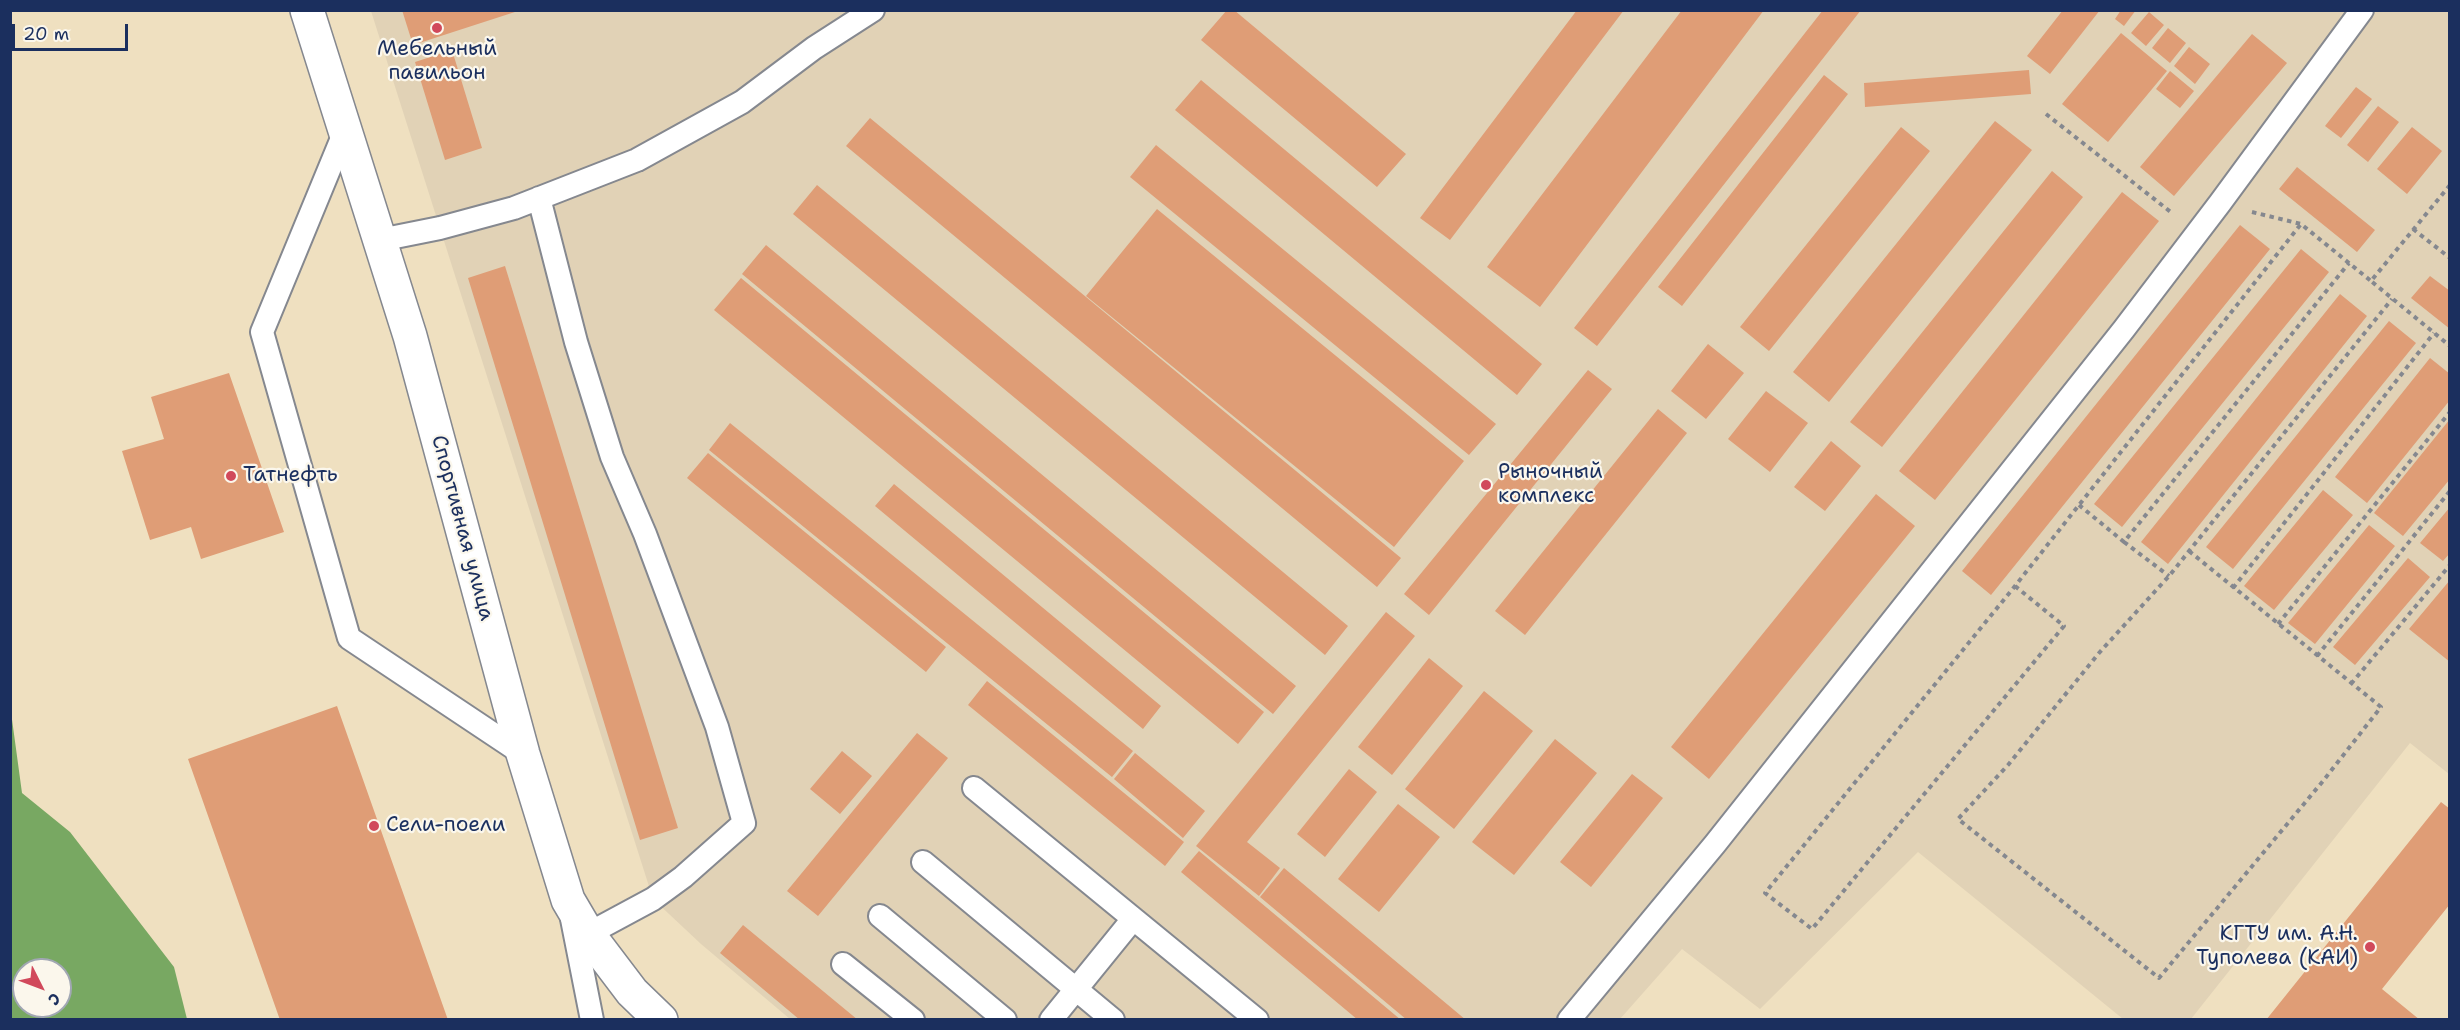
<!DOCTYPE html>
<html>
<head>
<meta charset="utf-8">
<style>
	body { margin:0 }
	#map { position:relative; width:2460px; height:1030px; overflow:hidden; background:#efe0c0; font-family:"Shantell Sans",sans-serif }
	canvas { display:block }
	.frame { position:absolute; inset:0; border:12px solid #1b2f5e; pointer-events:none }
	.north { position:absolute; left:12px; top:958px; width:60px; height:60px; box-sizing:border-box; background:#fbf7ec; border:2px solid #a1a7b3; border-radius:50%; rotate:132deg; font-size:16px; font-weight:700; line-height:24px; text-align:center; color:#1b2f5e }
	.north::after { content:''; display:block; margin:auto; width:21px; height:27px; background:#d1495b; clip-path:polygon(50% 0,100% 100%,50% 72%,0 100%) }
	.scale { position:absolute; left:12px; top:24px; width:116px; height:27px; box-sizing:border-box; border:3px solid #1b2f5e; border-top:0; padding-left:8px; font-size:18px; line-height:21px; white-space:nowrap; color:#1b2f5e; -webkit-text-stroke:4px #fbf7ec; paint-order:stroke }
</style>
</head>
<body>
<div id="map">
<canvas width="2460" height="1030"></canvas>
<div class="frame"></div>
<div class="north">С</div>
<div class="scale">20 m</div>
</div>
<script>
const g = document.querySelector('canvas').getContext('2d');
g.lineJoin = 'round';
function fillPath(path, color) {
  g.fillStyle = color;
  g.fill(path, 'evenodd');
}
function shape(rows) {
  const path = new Path2D();
  for (const r of rows) {
    path.moveTo(r[0], r[1]);
    for (let i = 2; i < r.length; i += 2) path.lineTo(r[i], r[i + 1]);
  }
  return path;
}
function stroke(path, color, width, dash) {
  g.strokeStyle = color;
  g.lineWidth = width;
  g.lineCap = dash ? 'butt' : 'round';
  g.setLineDash(dash || []);
  g.stroke(path);
}
function write(font, color, halo, rows, align = 'center') {
  g.font = font + ' "Shantell Sans",sans-serif';
  g.lineWidth = 4.5;
  g.setLineDash([]);
  g.textBaseline = 'middle';
  g.strokeStyle = halo;
  g.fillStyle = color;
  for (const [text, x, y, turn = 0] of rows) {
    g.save();
    g.translate(x, y);
    g.rotate((+turn || 0) * Math.PI / 180);
    g.textAlign = isNaN(turn) ? turn : align;
    if (halo) g.strokeText(text, 0, 0);
    g.fillText(text, 0, 0);
    g.restore();
  }
}
fillPath(shape([
	[371,11,2449,11,2449,774,2410,743,2191,1019,2123,1019,1918,852,1760,1009,1682,949,1620,1019,790,1019,701,944,653,899]
]), '#e1d2b6');
fillPath(shape([
	[11,712,22,793,70,832,174,967,187,1019,11,1019],
	[24,970,60,970,60,1006,24,1006]
]), '#78a862');
fillPath(shape([
	[402,10,518,10,518,11,413,45],
	[1227,10,1234,10,1406,154,1377,187,1201,40],
	[1577,10,1624,10,1450,240,1420,218],
	[1682,10,1764,10,1540,307,1487,267],
	[1823,10,1861,10,1597,346,1574,328],
	[2063,10,2100,10,2050,74,2027,56],
	[2121,10,2136,10,2124,26,2115,19],
	[2149,12,2164,25,2146,46,2131,33],
	[2168,28,2186,43,2170,63,2152,48],
	[2121,33,2167,71,2108,142,2062,104],
	[2252,34,2287,63,2174,196,2140,167],
	[2189,47,2210,64,2195,84,2174,66],
	[452,50,482,148,445,160,415,62],
	[2029,70,2031,94,1865,107,1864,83],
	[2170,71,2194,91,2180,108,2156,89],
	[1824,75,1848,94,1682,306,1658,287],
	[1201,80,1542,364,1517,395,1175,110],
	[2356,87,2372,99,2341,138,2325,126],
	[2378,106,2399,122,2368,162,2347,145],
	[870,118,1401,558,1377,587,846,146],
	[1995,121,2032,150,1829,402,1793,372],
	[1901,127,1930,151,1769,351,1740,327],
	[2412,127,2442,151,2407,194,2377,169],
	[1156,145,1496,424,1469,455,1130,177],
	[2297,167,2375,230,2357,252,2279,189],
	[2052,171,2083,197,1882,447,1850,422],
	[817,185,1348,626,1325,655,793,214],
	[2122,192,2159,221,1935,500,1899,471],
	[1157,209,1464,461,1394,547,1086,296],
	[2240,225,2270,249,1991,595,1962,571],
	[766,245,1296,686,1273,714,742,274],
	[2301,249,2329,272,2122,527,2094,504],
	[505,266,678,828,640,840,468,278],
	[2430,276,2450,291,2450,329,2411,298],
	[741,278,1264,712,1238,744,714,310],
	[2340,294,2367,316,2168,564,2141,542],
	[2389,321,2416,343,2233,569,2206,547],
	[1708,344,1744,373,1706,419,1671,391],
	[2430,358,2450,374,2450,400,2367,503,2335,477],
	[1588,370,1612,389,1429,615,1404,594],
	[229,373,284,532,201,559,191,527,150,540,122,451,164,439,151,397],
	[1766,391,1808,423,1770,472,1728,439],
	[1658,409,1687,433,1525,635,1495,611],
	[2450,419,2450,479,2403,536,2374,513],
	[730,423,1133,751,1112,777,709,450],
	[1831,441,1861,466,1825,511,1794,487],
	[708,453,946,647,926,672,687,478],
	[894,484,1161,706,1143,729,875,506],
	[2323,490,2353,515,2274,610,2244,586],
	[1876,494,1915,526,1709,779,1671,747],
	[2450,507,2450,553,2443,561,2420,543],
	[2369,525,2395,546,2315,644,2288,623],
	[2408,558,2430,577,2355,665,2333,647],
	[2450,580,2450,662,2409,629],
	[1386,612,1415,636,1247,842,1280,868,1259,896,1196,846],
	[1429,658,1463,686,1392,775,1358,747],
	[987,681,1184,842,1165,866,968,705],
	[1484,691,1533,731,1454,829,1405,789],
	[337,706,448,1020,280,1020,188,759],
	[917,733,948,758,818,916,787,891],
	[1555,739,1597,773,1514,875,1472,842],
	[842,751,872,776,840,814,810,789],
	[1135,753,1205,811,1183,838,1114,779],
	[1349,769,1377,792,1325,857,1297,834],
	[1632,774,1663,798,1591,887,1560,862],
	[2441,802,2450,809,2450,904,2382,989,2420,1020,2266,1020],
	[1398,804,1440,837,1379,912,1338,879],
	[1199,851,1401,1020,1358,1020,1181,872],
	[1284,868,1466,1020,1407,1020,1260,897],
	[743,925,858,1020,800,1020,720,953]
]), '#df9d76');
const lane = shape([
	[345,131,262,332,349,638,523,754],
	[539,198,576,342,612,457,645,534,717,727,744,823,683,877,653,899,588,934],
	[380,240,440,228,514,208,637,160,742,102,814,48,873,10],
	[974,788,1257,1020],
	[923,862,1113,1020],
	[880,916,1005,1020],
	[572,919,592,1020],
	[843,964,913,1020],
	[1051,1020,1133,919],
	[1569,1020,1715,844,2124,329,2220,203,2362,10]
]);
const secondary = shape([
	[307,10,410,336,523,754,568,900,588,934,632,992,661,1020]
]);
stroke(lane, '#85888f', 26);
stroke(secondary, '#85888f', 36);
stroke(shape([
	[2046,114,2172,213],
	[2450,185,2371,281,2450,346],
	[2252,212,2301,224,2371,281],
	[2413,229,2450,258],
	[2079,505,2124,542,2349,263],
	[2124,542,2169,576],
	[2189,551,2381,707,2323,781,2159,978,1958,819,2008,765,2099,653,2169,576,2392,299],
	[2015,586,2064,626,1812,929,1765,893,2015,586,2301,224],
	[2233,588,2434,333],
	[2278,624,2450,412],
	[2317,656,2450,491],
	[2351,684,2450,565]
]), '#85888f', 4, [4.5, 4.5]);
stroke(lane, '#fff', 22);
stroke(secondary, '#fff', 33);
for (const [x, y, r, color] of [
	[437,28,6,"#d1495b"],
	[231,476,6,"#d1495b"],
	[1486,485,6,"#d1495b"],
	[374,826,6,"#d1495b"],
	[2370,947,6,"#d1495b"]
]) {
  const dot = new Path2D();
  dot.arc(x, y, r, 0, 2 * Math.PI);
  g.fillStyle = color;
  g.fill(dot);
  stroke(dot, '#fbf7ec', 2);
}
write('21px', '#1b2f5e', '#fbf7ec', [
	["Мебельный",437,50,"center"],
	["павильон",437,74,"center"],
	["Рыночный",1498,473],
	["комплекс",1498,497],
	["Татнефть",243,476],
	["Сели-поели",386,826],
	["КГТУ им. А.Н.",2358,935,"right"],
	["Туполева (КАИ)",2358,959,"right"]
], 'left');
write('21px', '#1b2f5e', '#fbf7ec', [
	["Спортивная улица",462,528,75]
]);
</script>
</body>
</html>
